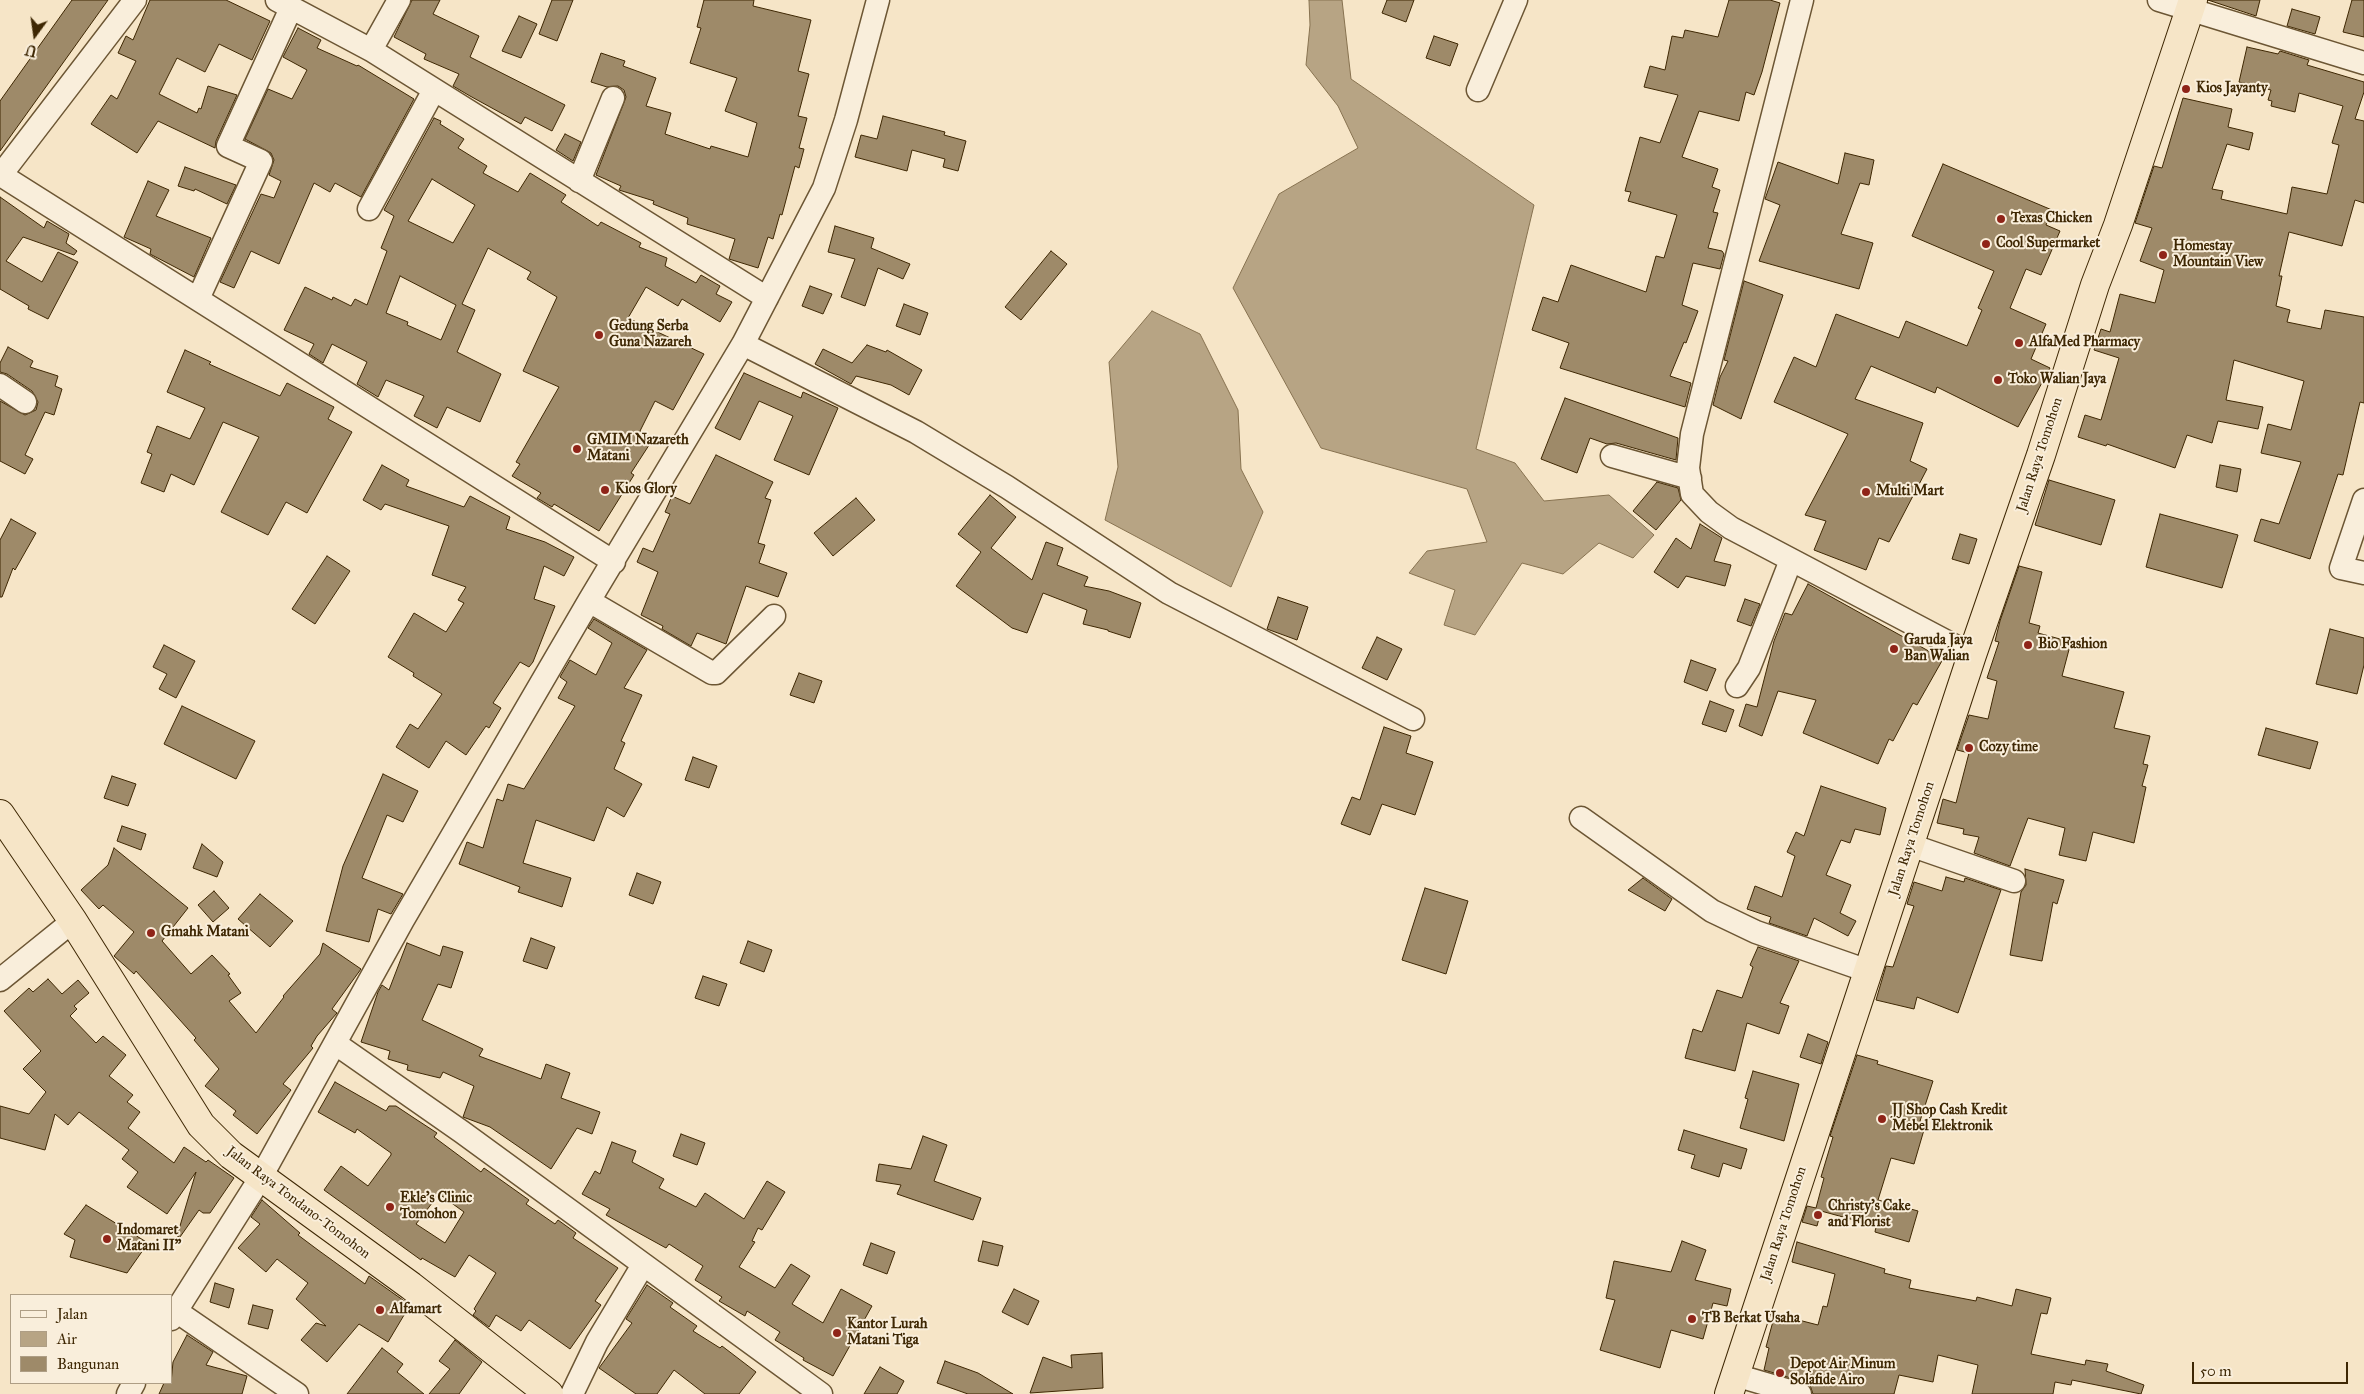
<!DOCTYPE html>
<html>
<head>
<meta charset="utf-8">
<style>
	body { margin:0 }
	#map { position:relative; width:2364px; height:1394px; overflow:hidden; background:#f6e5c7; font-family:"IM FELL Great Primer",serif }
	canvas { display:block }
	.legend { position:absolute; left:10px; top:1294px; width:162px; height:90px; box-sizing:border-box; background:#f9eedb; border:1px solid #ae9e85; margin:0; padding:6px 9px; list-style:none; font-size:15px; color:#3e2703 }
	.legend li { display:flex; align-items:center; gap:10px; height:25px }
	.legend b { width:25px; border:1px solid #ae9e85 }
	.north { position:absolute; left:10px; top:10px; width:50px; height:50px; -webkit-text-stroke:4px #f9eedb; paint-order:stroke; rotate:194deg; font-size:14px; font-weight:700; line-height:20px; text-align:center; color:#3e2703 }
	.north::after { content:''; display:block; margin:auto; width:18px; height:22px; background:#3e2703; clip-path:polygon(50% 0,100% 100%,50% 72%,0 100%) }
	.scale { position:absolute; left:2192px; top:1362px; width:156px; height:22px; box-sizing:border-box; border:2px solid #3e2703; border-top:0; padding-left:6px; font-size:15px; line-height:18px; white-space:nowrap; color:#3e2703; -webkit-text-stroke:4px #f9eedb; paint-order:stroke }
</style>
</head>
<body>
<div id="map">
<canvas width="2364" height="1394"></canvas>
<ul class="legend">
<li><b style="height:6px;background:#f9eedb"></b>Jalan</li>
<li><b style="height:14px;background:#b7a484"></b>Air</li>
<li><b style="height:14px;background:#9e8a69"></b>Bangunan</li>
</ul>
<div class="north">U</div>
<div class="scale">50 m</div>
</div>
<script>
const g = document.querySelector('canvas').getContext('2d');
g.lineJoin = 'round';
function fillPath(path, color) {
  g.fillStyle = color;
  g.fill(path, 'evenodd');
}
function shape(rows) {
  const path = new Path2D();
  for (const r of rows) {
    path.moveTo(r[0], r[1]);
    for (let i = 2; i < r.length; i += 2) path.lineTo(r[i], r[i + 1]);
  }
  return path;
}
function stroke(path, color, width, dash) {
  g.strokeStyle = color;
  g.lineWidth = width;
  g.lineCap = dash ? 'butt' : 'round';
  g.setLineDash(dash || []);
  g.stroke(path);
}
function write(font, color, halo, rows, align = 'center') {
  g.font = font + ' "IM FELL Great Primer",serif';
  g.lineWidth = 4;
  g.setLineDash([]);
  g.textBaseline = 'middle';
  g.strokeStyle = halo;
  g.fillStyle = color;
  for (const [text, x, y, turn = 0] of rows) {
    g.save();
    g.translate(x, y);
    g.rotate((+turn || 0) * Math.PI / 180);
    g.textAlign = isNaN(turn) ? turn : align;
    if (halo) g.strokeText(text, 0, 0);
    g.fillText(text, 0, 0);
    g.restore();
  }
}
const water = shape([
	[1309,0,1342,0,1351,79,1534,205,1476,449,1515,463,1544,501,1609,495,1654,535,1633,558,1599,543,1563,574,1522,563,1475,635,1444,625,1455,590,1409,573,1427,551,1487,542,1467,489,1321,448,1233,288,1279,194,1358,148,1338,106,1306,65,1310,25,1309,0],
	[1152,311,1200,334,1238,410,1241,469,1263,512,1231,587,1105,520,1118,467,1109,362,1152,311]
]);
fillPath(water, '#b7a484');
stroke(water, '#877250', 1);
const building = shape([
	[72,0,108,0,0,151,0,101,72,0],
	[150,0,226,0,270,21,252,60,219,44,205,72,177,58,159,94,197,113,199,108,201,109,208,86,237,95,216,141,215,148,158,121,137,153,91,124,111,95,117,99,136,61,118,53,126,36,133,40,150,0],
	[412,0,440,0,433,14,479,36,470,57,565,105,552,131,525,117,521,124,470,96,453,86,459,74,424,59,426,54,394,37,412,0],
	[552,0,573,0,557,41,539,34,552,0],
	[704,0,754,0,753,6,811,20,798,71,809,74,798,116,807,118,799,148,804,149,799,168,795,166,782,215,780,214,773,239,768,237,758,268,729,259,735,239,687,224,688,218,653,204,654,201,619,190,621,186,596,175,626,97,624,90,618,86,607,87,591,82,601,53,625,61,623,66,656,78,646,106,671,113,665,134,710,149,711,146,748,157,757,123,725,111,737,78,690,63,701,28,697,27,704,0],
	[1387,0,1414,0,1406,22,1382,13,1387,0],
	[1729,0,1770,0,1780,3,1762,72,1754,95,1746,92,1739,121,1699,111,1682,157,1718,169,1712,187,1720,190,1713,212,1718,213,1708,248,1722,251,1724,254,1720,269,1693,263,1682,305,1698,311,1686,343,1684,342,1670,376,1691,383,1685,407,1560,368,1569,343,1532,330,1543,297,1558,302,1571,265,1646,292,1656,256,1664,258,1677,215,1628,201,1631,192,1625,191,1640,137,1660,143,1678,95,1644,87,1650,66,1665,70,1672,36,1683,38,1685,30,1718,37,1729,0],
	[2208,0,2260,0,2256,16,2208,0],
	[2352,0,2364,0,2364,37,2343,32,2352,0],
	[2292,9,2320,17,2315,34,2287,26,2292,9],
	[519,16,537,24,521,58,502,51,519,16],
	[298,28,321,40,317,48,357,66,358,65,414,99,361,197,335,183,330,192,314,183,279,264,251,251,234,288,220,282,261,194,274,198,281,181,269,175,274,160,271,153,245,139,268,89,292,99,307,70,283,57,298,28],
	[1434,36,1458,44,1450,66,1426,58,1434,36],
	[2247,47,2278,54,2280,51,2309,60,2307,65,2364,82,2364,92,2355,119,2364,121,2364,203,2355,200,2342,246,2289,232,2279,276,2282,276,2276,306,2290,310,2287,322,2321,329,2325,310,2364,317,2364,403,2360,402,2343,475,2338,474,2310,559,2254,541,2261,519,2279,524,2301,462,2261,453,2268,424,2291,430,2304,381,2234,360,2226,400,2263,407,2258,429,2218,421,2212,443,2187,435,2175,468,2107,444,2106,446,2078,437,2085,415,2101,420,2119,358,2094,350,2101,329,2110,332,2120,294,2155,303,2164,270,2140,261,2152,228,2135,223,2154,166,2162,168,2183,98,2232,109,2228,127,2253,133,2249,150,2227,144,2212,189,2223,191,2221,199,2287,214,2292,187,2327,194,2339,145,2332,143,2343,106,2299,93,2295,112,2271,106,2272,101,2268,100,2271,90,2239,82,2247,47],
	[883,116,945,132,944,135,966,141,958,171,943,167,945,159,912,150,907,171,855,157,861,135,877,139,883,116],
	[434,118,441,121,440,124,464,139,458,148,487,166,483,173,518,192,530,173,566,195,561,202,598,226,601,222,641,243,639,247,667,258,665,266,696,283,701,275,720,286,716,294,732,302,720,322,682,299,678,306,646,287,628,318,704,354,673,410,655,401,640,431,653,439,631,473,634,475,599,531,554,504,552,507,537,498,541,493,512,476,520,464,516,462,559,387,523,371,557,297,527,279,531,272,488,248,462,304,475,310,457,352,501,374,480,422,447,407,437,428,414,416,424,396,386,380,378,397,357,384,367,362,332,344,323,363,309,354,314,344,284,330,305,287,332,300,333,297,351,306,355,299,367,305,387,251,381,248,394,216,384,210,434,118],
	[432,179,475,205,453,243,408,221,432,179],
	[400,276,456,305,441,340,407,325,408,322,386,313,400,276],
	[565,134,581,142,573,161,556,150,565,134],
	[1845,153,1874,160,1869,185,1860,183,1841,234,1873,243,1859,289,1759,261,1780,205,1765,199,1778,162,1838,184,1845,153],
	[1943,164,2052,210,2046,225,2060,231,2041,275,2026,269,2010,308,2046,324,2031,359,2050,368,2018,427,1937,387,1935,393,1871,366,1855,399,1923,423,1910,461,1927,469,1889,542,1879,538,1866,570,1814,550,1826,521,1805,515,1848,434,1774,402,1794,357,1816,367,1836,314,1899,338,1906,321,1967,346,1982,310,1978,308,1994,271,1912,236,1943,164],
	[185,167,236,185,227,204,195,189,194,191,178,186,185,167],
	[148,181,169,190,156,216,211,238,194,277,150,254,151,249,124,237,148,181],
	[0,197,44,228,47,221,69,234,66,243,77,251,74,255,23,237,6,261,42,282,58,252,78,262,48,319,28,309,29,306,0,289,0,197],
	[835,226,874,238,871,248,910,264,903,279,878,268,865,306,841,297,855,259,828,252,835,226],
	[1051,251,1067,264,1021,320,1005,307,1051,251],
	[1744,281,1783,295,1741,419,1713,405,1720,377,1728,361,1724,360,1744,281],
	[810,286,832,294,823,314,802,306,810,286],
	[904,304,928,313,920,335,896,326,904,304],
	[867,345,886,352,887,350,922,370,909,395,891,385,856,376,851,384,815,364,823,349,852,363,867,345],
	[8,347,33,361,30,367,58,376,55,386,62,389,54,415,45,412,25,455,33,459,25,474,0,461,0,401,25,415,36,410,38,402,32,391,7,374,0,372,0,363,8,347],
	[185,350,211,362,209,364,280,396,287,383,334,407,328,419,352,432,307,513,286,502,268,535,221,512,259,437,223,422,194,485,171,474,164,492,141,483,152,454,147,452,157,426,190,439,205,408,167,392,185,350],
	[744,373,801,398,803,392,838,408,809,475,774,460,793,416,759,401,740,440,715,428,744,373],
	[1565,398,1678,438,1676,460,1616,443,1607,444,1590,438,1577,473,1541,459,1565,398],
	[716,455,773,482,765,498,771,500,758,543,765,545,759,563,787,573,778,597,746,586,726,644,697,633,691,646,662,629,663,626,641,615,658,572,637,562,643,548,653,552,670,514,665,512,672,496,690,504,716,455],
	[382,465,409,480,406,486,464,507,470,496,510,517,506,529,545,542,574,557,564,576,544,566,534,599,555,606,533,662,529,667,520,662,493,703,501,708,489,728,486,726,466,755,446,741,429,768,396,747,410,724,418,729,442,694,413,676,414,673,388,657,414,613,446,632,464,603,458,600,466,587,432,575,449,526,385,504,381,510,363,500,382,465],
	[2220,465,2241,469,2237,492,2216,487,2220,465],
	[2049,480,2115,500,2101,545,2035,525,2049,480],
	[1657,482,1678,488,1681,500,1656,530,1633,511,1657,482],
	[990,495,1016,517,991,548,1032,580,1046,542,1063,548,1057,565,1088,577,1084,586,1109,591,1141,603,1130,638,1108,631,1108,630,1083,624,1087,610,1043,593,1027,633,1012,628,956,586,981,552,958,534,990,495],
	[856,498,875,520,833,556,814,533,856,498],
	[2160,514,2238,535,2222,588,2146,567,2160,514],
	[11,519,36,533,15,570,13,568,2,597,0,597,0,540,11,519],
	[1700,524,1722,538,1714,561,1731,565,1725,586,1686,576,1678,588,1654,572,1676,538,1691,549,1700,524],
	[1960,534,1977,539,1969,564,1952,559,1960,534],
	[327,556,350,571,315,624,292,609,327,556],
	[2019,566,2042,572,2029,623,2040,626,2038,633,2071,642,2062,676,2124,692,2114,728,2150,736,2143,764,2148,765,2142,786,2146,787,2134,843,2093,832,2086,861,2059,855,2065,828,2028,818,2010,866,1974,853,1979,837,1963,834,1964,829,1937,823,1943,799,1956,803,1969,753,1957,750,1969,715,1988,719,1997,681,1987,678,1999,642,1995,641,2000,621,2019,566],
	[1808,584,1943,659,1917,705,1913,703,1893,741,1889,739,1878,764,1803,733,1816,700,1778,691,1762,736,1739,726,1746,704,1757,707,1774,641,1785,613,1792,615,1808,584],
	[1278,597,1308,607,1297,640,1267,629,1278,597],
	[1745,599,1760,604,1751,626,1737,621,1745,599],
	[594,619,647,650,624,688,642,695,621,741,625,743,614,769,642,784,624,817,607,807,594,841,536,820,523,863,571,878,562,907,518,892,520,887,459,864,467,842,483,848,497,799,503,801,508,784,524,789,575,706,558,698,567,682,560,677,570,660,596,675,612,643,588,628,594,619],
	[2330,629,2364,638,2364,665,2357,694,2316,684,2330,629],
	[1377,637,1402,649,1387,680,1362,668,1377,637],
	[164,645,195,661,176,698,159,689,167,674,153,667,164,645],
	[1691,660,1716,669,1707,691,1684,682,1691,660],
	[799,673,822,681,814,703,790,695,799,673],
	[1710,701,1734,710,1726,732,1702,724,1710,701],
	[182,706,255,741,236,779,164,744,182,706],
	[1384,727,1411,736,1406,753,1433,762,1415,815,1382,804,1370,835,1341,824,1352,797,1360,800,1384,727],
	[2266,728,2318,742,2310,769,2258,755,2266,728],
	[693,757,717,766,709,788,685,780,693,757],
	[383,774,418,791,403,822,387,815,362,878,403,894,391,914,378,909,369,942,326,931,343,866,383,774],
	[112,776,136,784,128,806,104,798,112,776],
	[1821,786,1886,808,1880,835,1855,829,1850,843,1841,840,1826,875,1851,885,1840,913,1856,921,1848,936,1814,918,1807,936,1769,923,1771,917,1747,909,1755,886,1782,897,1795,856,1787,852,1796,832,1804,836,1821,786],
	[122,826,146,834,141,850,117,841,122,826],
	[202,844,223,862,217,877,193,868,202,844],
	[114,848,188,908,162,941,191,974,212,955,230,974,228,975,241,993,229,1001,256,1033,284,997,283,996,320,954,323,943,361,969,332,1009,337,1013,317,1036,311,1046,313,1048,283,1084,291,1090,257,1134,233,1115,236,1111,205,1086,219,1069,194,1040,196,1038,136,971,134,974,114,956,134,932,103,905,99,909,81,890,108,865,114,848],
	[2025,869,2064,880,2057,904,2053,902,2042,961,2010,955,2021,892,2026,885,2025,869],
	[637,873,661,882,653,904,629,895,637,873],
	[1946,877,1964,882,1965,878,2001,890,1958,1013,1917,997,1914,1009,1876,1000,1886,966,1893,967,1914,906,1907,904,1914,882,1942,891,1946,877],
	[1643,878,1672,899,1665,911,1628,890,1643,878],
	[1425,888,1468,901,1446,974,1402,960,1425,888],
	[214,891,229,908,213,922,198,905,214,891],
	[260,894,293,921,270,947,238,919,260,894],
	[531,938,555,947,547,969,523,961,531,938],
	[748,941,772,950,764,972,740,963,748,941],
	[407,943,440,956,443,946,463,952,451,988,438,984,422,1020,483,1049,479,1056,541,1079,546,1064,570,1073,561,1098,600,1112,592,1134,577,1128,551,1169,490,1127,463,1117,474,1086,443,1072,440,1078,407,1070,408,1065,388,1059,390,1051,361,1042,378,992,382,985,389,990,407,943],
	[1758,947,1799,961,1780,1003,1789,1006,1779,1034,1747,1023,1735,1071,1685,1058,1693,1029,1702,1032,1717,990,1742,998,1753,967,1750,965,1758,947],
	[703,976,727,984,719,1006,695,998,703,976],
	[48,979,62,994,78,980,89,993,74,1006,77,1009,70,1016,96,1043,103,1036,126,1055,109,1076,133,1095,127,1102,140,1112,128,1128,174,1163,184,1147,206,1162,208,1160,234,1178,210,1213,203,1213,199,1210,180,1237,177,1236,196,1172,167,1214,127,1187,138,1172,122,1159,129,1150,79,1112,68,1125,55,1114,45,1150,0,1138,0,1106,29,1114,46,1092,23,1069,41,1051,4,1011,29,988,33,992,48,979],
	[1808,1034,1828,1042,1821,1064,1800,1057,1808,1034],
	[1857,1055,1878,1061,1877,1064,1933,1081,1920,1121,1926,1123,1914,1164,1891,1158,1878,1200,1918,1211,1909,1242,1875,1232,1876,1226,1821,1211,1817,1226,1802,1222,1807,1206,1816,1208,1824,1178,1821,1177,1833,1137,1830,1136,1857,1055],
	[1753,1071,1799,1084,1784,1141,1740,1128,1748,1099,1745,1098,1753,1071],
	[335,1082,386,1111,389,1106,396,1106,414,1118,437,1133,434,1137,481,1172,484,1168,529,1200,526,1204,555,1224,558,1220,576,1233,573,1238,618,1268,595,1301,601,1305,570,1349,529,1320,521,1331,496,1315,489,1327,473,1315,476,1311,474,1309,496,1273,469,1255,455,1277,422,1258,421,1260,324,1190,341,1166,368,1186,391,1155,391,1153,357,1129,355,1133,318,1112,335,1082],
	[439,1194,464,1212,445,1243,416,1224,439,1194],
	[1684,1130,1747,1149,1741,1169,1723,1163,1719,1177,1691,1168,1695,1155,1678,1150,1684,1130],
	[681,1134,705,1143,697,1165,673,1156,681,1134],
	[923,1136,947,1145,934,1181,981,1198,973,1220,897,1194,901,1185,876,1181,879,1164,911,1169,923,1136],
	[612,1142,636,1151,632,1162,664,1179,659,1188,696,1207,705,1193,744,1219,767,1181,785,1192,762,1230,758,1228,752,1241,755,1242,739,1267,775,1288,791,1264,810,1276,792,1304,823,1323,841,1289,872,1306,833,1376,803,1360,804,1358,775,1340,780,1332,747,1311,745,1316,719,1301,722,1297,695,1280,703,1266,669,1244,666,1248,606,1215,610,1209,582,1194,595,1171,600,1174,612,1142],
	[262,1200,300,1233,298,1235,318,1250,365,1284,369,1276,410,1305,388,1342,359,1324,327,1362,301,1340,316,1323,326,1326,296,1299,308,1283,277,1259,266,1272,238,1248,260,1224,251,1217,262,1200],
	[86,1205,148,1243,127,1273,70,1257,75,1240,64,1234,86,1205],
	[983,1241,1003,1246,998,1266,978,1261,983,1241],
	[1682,1241,1706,1250,1695,1280,1731,1289,1727,1306,1713,1303,1703,1339,1671,1330,1660,1368,1600,1350,1615,1300,1606,1298,1614,1261,1671,1272,1682,1241],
	[1797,1242,1885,1269,1884,1273,1911,1280,1909,1288,1976,1301,1977,1297,2012,1306,2016,1289,2051,1298,2047,1314,2041,1313,2031,1354,2085,1365,2086,1360,2108,1364,2106,1371,2144,1385,2141,1394,2072,1380,2071,1385,2055,1382,2053,1394,1972,1394,1978,1365,1938,1355,1933,1382,1899,1375,1894,1394,1813,1394,1810,1385,1804,1382,1764,1370,1769,1348,1766,1347,1775,1314,1818,1325,1823,1306,1827,1307,1835,1274,1792,1262,1797,1242],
	[871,1243,895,1252,887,1274,863,1265,871,1243],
	[215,1283,234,1289,229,1308,210,1302,215,1283],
	[647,1285,673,1303,670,1307,697,1326,693,1331,720,1348,722,1346,756,1372,739,1394,705,1394,674,1370,657,1394,636,1394,599,1368,632,1323,626,1319,647,1285],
	[1014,1289,1039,1301,1028,1325,1002,1312,1014,1289],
	[253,1305,273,1310,268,1329,248,1324,253,1305],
	[187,1335,213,1352,206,1365,247,1376,242,1394,159,1394,164,1383,171,1383,173,1362,187,1335],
	[455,1340,482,1362,459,1394,429,1394,450,1369,439,1361,455,1340],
	[382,1348,403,1364,397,1372,424,1394,347,1394,382,1348],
	[1102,1353,1103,1388,1030,1393,1043,1357,1072,1368,1071,1355,1102,1353],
	[945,1361,978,1373,1013,1394,968,1394,937,1383,945,1361],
	[880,1367,904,1381,897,1394,864,1394,880,1367]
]);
fillPath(building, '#9e8a69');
stroke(building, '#3e2703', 1);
const minor = shape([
	[277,0,371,50,767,298],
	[1802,0,1692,434,1688,468,1692,494,1709,512,1731,528,1972,655],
	[2159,0,2364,63],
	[371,50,399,0],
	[1478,90,1516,0],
	[1,175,614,562],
	[0,176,135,0],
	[579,181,613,98],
	[369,209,434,90],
	[198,299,261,161,228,146,291,8],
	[743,344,916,432,1007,487,1169,593,1413,719],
	[0,385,25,402],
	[1612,456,1690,478],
	[2364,500,2341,568,2364,573],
	[589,601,712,673,716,673,774,616],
	[1737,686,1749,668,1791,560],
	[1581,818,1712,911,1756,932,1868,971],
	[1910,845,2014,881],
	[0,980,73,921],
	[336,1044,462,1132,821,1394],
	[176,1311,297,1394],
	[171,1319,261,1177,403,920,589,601,743,344,824,188,846,120,878,0],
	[1735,1375,1800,1394],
	[128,1394,134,1383],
	[572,1394,597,1342,643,1265]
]);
const trunk = shape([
	[0,814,73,921,201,1125,231,1155,411,1286,549,1394],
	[1729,1394,1972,655,2041,455,2095,285,2118,225,2193,0]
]);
stroke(minor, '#6c5634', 25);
stroke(trunk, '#3e2703', 30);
stroke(minor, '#f9eedb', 22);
stroke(trunk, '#f6e5c7', 28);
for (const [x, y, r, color] of [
	[2186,89,5,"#8f2418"],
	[2001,219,5,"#8f2418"],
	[1986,244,5,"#8f2418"],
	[2163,255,5,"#8f2418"],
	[599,335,5,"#8f2418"],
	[2019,343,5,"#8f2418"],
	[1998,380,5,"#8f2418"],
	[577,449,5,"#8f2418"],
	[605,490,5,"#8f2418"],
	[1866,492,5,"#8f2418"],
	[2028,645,5,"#8f2418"],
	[1894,649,5,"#8f2418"],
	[1969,748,5,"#8f2418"],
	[151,933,5,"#8f2418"],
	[1882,1119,5,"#8f2418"],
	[390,1207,5,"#8f2418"],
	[1818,1215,5,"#8f2418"],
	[107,1239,5,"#8f2418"],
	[380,1310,5,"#8f2418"],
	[1692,1319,5,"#8f2418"],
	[837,1333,5,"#8f2418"],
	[1780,1373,5,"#8f2418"]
]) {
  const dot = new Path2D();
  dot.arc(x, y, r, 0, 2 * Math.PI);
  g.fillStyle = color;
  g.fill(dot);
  stroke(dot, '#f9eedb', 2);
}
write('bold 14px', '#3e2703', '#f9eedb', [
	["Kios Jayanty",2196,89],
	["Texas Chicken",2011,219],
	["Cool Supermarket",1996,244],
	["Homestay",2173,247],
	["Mountain View",2173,263],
	["Gedung Serba",609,327],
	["Guna Nazareh",609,343],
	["AlfaMed Pharmacy",2029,343],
	["Toko Walian Jaya",2008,380],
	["GMIM Nazareth",587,441],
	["Matani",587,457],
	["Kios Glory",615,490],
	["Multi Mart",1876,492],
	["Garuda Jaya",1904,641],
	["Ban Walian",1904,657],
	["Bio Fashion",2038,645],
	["Cozy time",1979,748],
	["Gmahk Matani",161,933],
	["JJ Shop Cash Kredit",1892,1111],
	["Mebel Elektronik",1892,1127],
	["Ekle's Clinic",400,1199],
	["Tomohon",400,1215],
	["Christy's Cake",1828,1207],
	["and Florist",1828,1223],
	["Indomaret",117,1231],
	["Matani II\"",117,1247],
	["Alfamart",390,1310],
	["TB Berkat Usaha",1702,1319],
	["Kantor Lurah",847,1325],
	["Matani Tiga",847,1341],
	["Depot Air Minum",1790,1365],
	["Solafide Airo",1790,1381]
], 'left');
write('14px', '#3e2703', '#f9eedb', [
	["Jalan Raya Tomohon",2040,455,-72],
	["Jalan Raya Tomohon",1912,839,-72],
	["Jalan Raya Tondano-Tomohon",298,1203,37],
	["Jalan Raya Tomohon",1784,1224,-72]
]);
</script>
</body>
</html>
